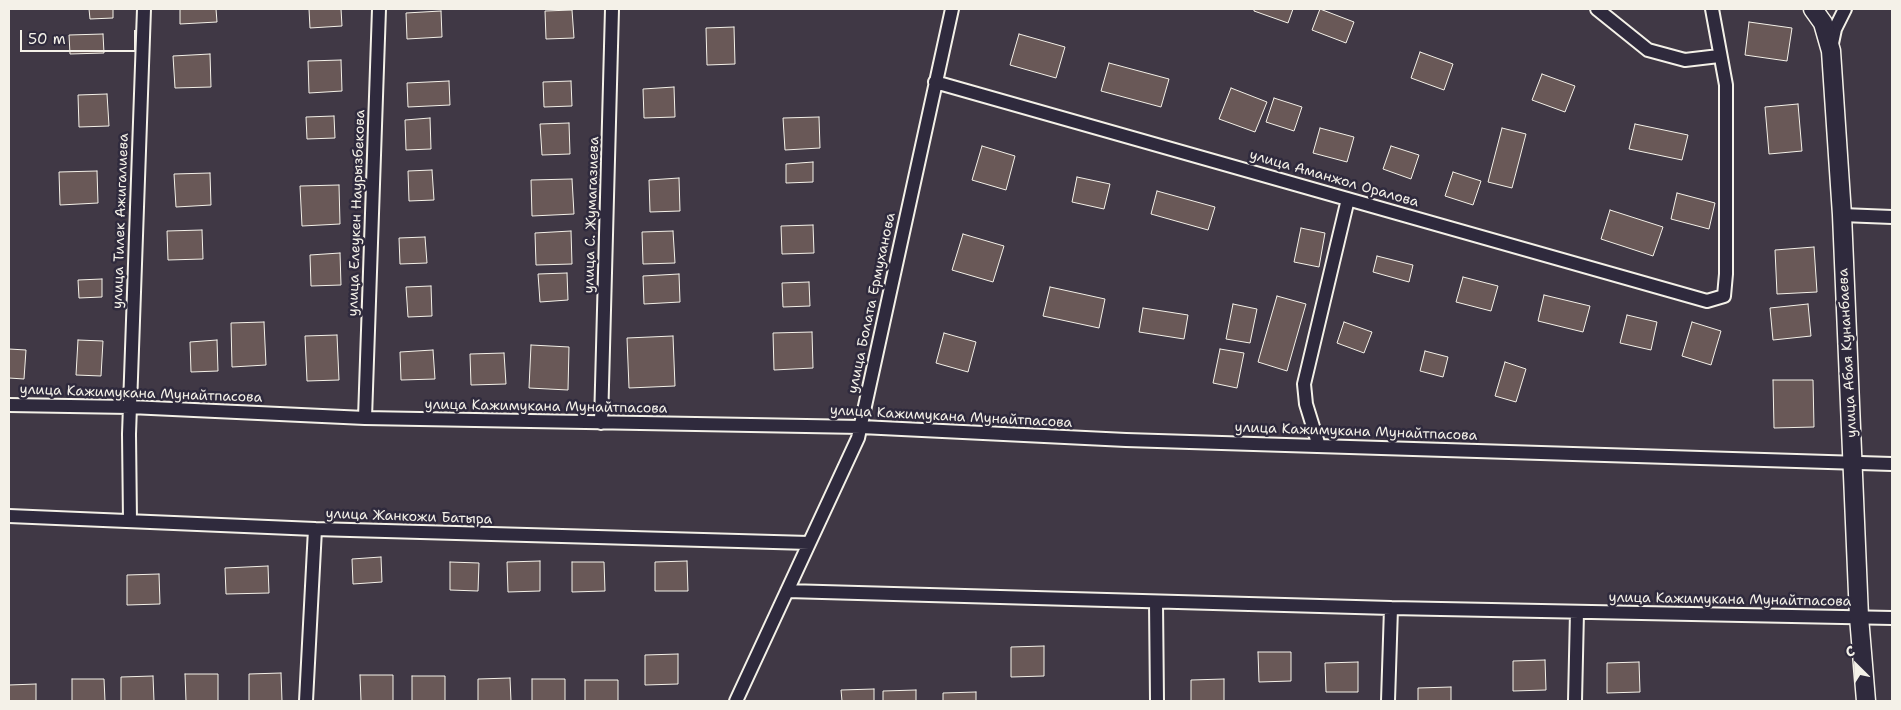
<!DOCTYPE html>
<html>
<head>
<meta charset="utf-8">
<style>
	body { margin:0 }
	#map { position:relative; width:1901px; height:710px; overflow:hidden; background:#403845; font-family:"Shantell Sans",sans-serif }
	canvas { display:block }
	.frame { position:absolute; inset:0; border:10px solid #f4f1e8; pointer-events:none }
	.north { position:absolute; left:1831px; top:640px; width:50px; height:50px; -webkit-text-stroke:4px #2f2a3d; paint-order:stroke; rotate:337deg; font-size:14px; font-weight:700; line-height:20px; text-align:center; color:#f4f1e8 }
	.north::after { content:''; display:block; margin:auto; width:18px; height:22px; background:#f4f1e8; clip-path:polygon(50% 0,100% 100%,50% 72%,0 100%) }
	.scale { position:absolute; left:20px; top:30px; width:116px; height:22px; box-sizing:border-box; border:2px solid #f4f1e8; border-top:0; padding-left:6px; font-size:15px; line-height:18px; white-space:nowrap; color:#f4f1e8; -webkit-text-stroke:4px #2f2a3d; paint-order:stroke }
</style>
</head>
<body>
<div id="map">
<canvas width="1901" height="710"></canvas>
<div class="frame"></div>
<div class="north">С</div>
<div class="scale">50 m</div>
</div>
<script>
const g = document.querySelector('canvas').getContext('2d');
g.lineJoin = 'round';
function fillPath(path, color) {
  g.fillStyle = color;
  g.fill(path, 'evenodd');
}
function shape(rows) {
  const path = new Path2D();
  for (const r of rows) {
    path.moveTo(r[0], r[1]);
    for (let i = 2; i < r.length; i += 2) path.lineTo(r[i], r[i + 1]);
  }
  return path;
}
function stroke(path, color, width, dash) {
  g.strokeStyle = color;
  g.lineWidth = width;
  g.lineCap = dash ? 'butt' : 'round';
  g.setLineDash(dash || []);
  g.stroke(path);
}
function write(font, color, halo, rows, align = 'center') {
  g.font = font + ' "Shantell Sans",sans-serif';
  g.lineWidth = 5;
  g.setLineDash([]);
  g.textBaseline = 'middle';
  g.strokeStyle = halo;
  g.fillStyle = color;
  for (const [text, x, y, turn = 0] of rows) {
    g.save();
    g.translate(x, y);
    g.rotate((+turn || 0) * Math.PI / 180);
    g.textAlign = isNaN(turn) ? turn : align;
    if (halo) g.strokeText(text, 0, 0);
    g.fillText(text, 0, 0);
    g.restore();
  }
}
const building = shape([
	[89,9,113,9,113,18,90,19,89,9],
	[180,9,216,9,217,22,180,24,180,9],
	[309,9,341,9,342,26,310,28,309,9],
	[1254,9,1293,9,1288,23,1254,11,1254,9],
	[1320,9,1354,22,1346,43,1312,30,1320,9],
	[572,10,574,38,546,39,545,11,572,10],
	[441,11,442,37,407,39,406,13,441,11],
	[1749,22,1792,28,1787,61,1745,55,1749,22],
	[734,27,735,64,707,65,706,28,734,27],
	[103,34,104,53,70,54,69,35,103,34],
	[1019,34,1065,47,1056,78,1010,65,1019,34],
	[1420,52,1453,64,1444,90,1411,78,1420,52],
	[210,54,211,87,175,88,173,56,210,54],
	[341,60,342,91,309,93,308,61,341,60],
	[1109,63,1169,79,1161,107,1101,91,1109,63],
	[1542,74,1575,86,1565,112,1532,100,1542,74],
	[449,81,450,105,408,107,407,83,449,81],
	[571,81,572,106,544,107,543,82,571,81],
	[674,87,675,117,644,118,643,89,674,87],
	[1231,88,1267,102,1255,132,1219,119,1231,88],
	[107,94,109,126,79,127,78,95,107,94],
	[1274,98,1302,107,1294,131,1266,122,1274,98],
	[1798,104,1802,151,1769,154,1765,107,1798,104],
	[334,116,335,138,307,139,306,117,334,116],
	[819,117,820,148,785,150,783,118,819,117],
	[430,118,431,149,406,150,405,120,430,118],
	[569,123,570,154,542,155,540,124,569,123],
	[1635,124,1688,135,1682,160,1629,149,1635,124],
	[1320,128,1354,137,1347,162,1313,153,1320,128],
	[1502,128,1526,134,1512,188,1488,182,1502,128],
	[982,146,1015,156,1006,190,972,180,982,146],
	[1391,146,1419,155,1411,179,1383,169,1391,146],
	[813,162,813,182,786,183,786,164,813,162],
	[432,170,434,200,409,201,408,171,432,170],
	[97,171,98,203,60,205,59,172,97,171],
	[1453,172,1481,181,1473,205,1445,196,1453,172],
	[210,173,211,205,176,207,174,174,210,173],
	[1077,177,1110,184,1104,209,1072,202,1077,177],
	[679,178,680,211,650,212,649,180,679,178],
	[572,179,574,214,532,216,531,180,572,179],
	[339,185,340,224,302,226,300,186,339,185],
	[1157,191,1215,207,1208,230,1151,214,1157,191],
	[1677,193,1715,203,1709,229,1671,219,1677,193],
	[1610,210,1663,227,1653,256,1601,239,1610,210],
	[813,225,814,253,782,254,781,226,813,225],
	[1301,228,1325,233,1319,267,1294,262,1301,228],
	[202,230,203,259,168,260,167,231,202,230],
	[571,231,572,264,536,265,535,233,571,231],
	[673,231,675,263,643,264,642,232,673,231],
	[963,234,1004,246,993,282,952,270,963,234],
	[425,237,427,263,400,264,399,238,425,237],
	[1814,247,1817,292,1777,294,1775,250,1814,247],
	[340,253,341,285,311,286,310,255,340,253],
	[1377,256,1413,265,1409,282,1373,272,1377,256],
	[567,273,568,300,540,302,538,274,567,273],
	[679,274,680,302,644,304,643,276,679,274],
	[1463,277,1498,286,1491,311,1456,302,1463,277],
	[102,279,102,297,79,298,78,280,102,279],
	[809,282,810,306,783,307,782,283,809,282],
	[431,286,432,316,408,317,406,287,431,286],
	[1050,287,1105,299,1099,328,1043,316,1050,287],
	[1544,295,1590,306,1583,332,1538,321,1544,295],
	[1277,296,1306,304,1287,371,1258,362,1277,296],
	[1233,304,1257,309,1250,343,1226,339,1233,304],
	[1808,304,1811,336,1773,340,1770,308,1808,304],
	[1143,308,1188,315,1184,339,1139,332,1143,308],
	[1627,315,1657,322,1651,350,1620,343,1627,315],
	[264,322,266,365,232,367,231,323,264,322],
	[1344,322,1372,332,1364,353,1337,343,1344,322],
	[1692,322,1721,331,1711,365,1682,356,1692,322],
	[812,332,813,368,774,370,773,333,812,332],
	[944,333,976,342,968,372,936,363,944,333],
	[337,335,339,380,307,381,305,336,337,335],
	[673,336,675,386,629,388,627,338,673,336],
	[78,340,103,341,101,376,76,375,78,340],
	[217,340,218,371,191,372,190,342,217,340],
	[531,345,569,347,568,390,529,388,531,345],
	[9,349,26,350,24,379,9,378,9,349],
	[1220,349,1244,353,1237,388,1213,383,1220,349],
	[433,350,435,379,401,380,400,352,433,350],
	[1425,351,1448,357,1443,377,1420,371,1425,351],
	[504,353,506,384,471,385,470,354,504,353],
	[1505,362,1526,369,1516,402,1495,396,1505,362],
	[1773,380,1813,380,1814,427,1774,428,1773,380],
	[381,557,382,582,353,584,352,559,381,557],
	[540,561,540,591,508,592,507,562,540,561],
	[687,561,688,591,655,591,655,562,687,561],
	[450,562,479,563,478,591,450,590,450,562],
	[572,562,604,562,605,591,572,592,572,562],
	[268,566,269,593,226,594,225,568,268,566],
	[159,574,160,604,127,605,127,575,159,574],
	[1044,646,1044,676,1011,677,1011,647,1044,646],
	[1258,652,1291,652,1291,681,1259,682,1258,652],
	[678,654,678,684,645,685,645,655,678,654],
	[1545,660,1546,690,1513,691,1513,661,1545,660],
	[1358,662,1358,692,1326,692,1325,663,1358,662],
	[1639,662,1640,692,1607,693,1607,663,1639,662],
	[281,673,282,701,249,701,249,674,281,673],
	[185,674,218,674,218,701,186,701,185,674],
	[360,675,393,675,393,701,361,701,360,675],
	[153,676,154,701,121,701,121,677,153,676],
	[412,676,445,676,445,701,412,701,412,676],
	[510,678,511,701,478,701,478,679,510,678],
	[72,679,104,679,105,701,72,701,72,679],
	[532,679,565,679,565,701,532,701,532,679],
	[1224,679,1224,701,1191,701,1191,680,1224,679],
	[585,680,618,680,618,701,585,701,585,680],
	[36,684,36,701,9,701,9,685,36,684],
	[1451,687,1451,701,1418,701,1418,688,1451,687],
	[874,689,874,701,842,701,841,690,874,689],
	[916,690,916,701,883,701,883,691,916,690],
	[976,692,976,701,943,701,943,693,976,692]
]);
fillPath(building, '#695857');
stroke(building, '#f4f1e8', 1);
const street = shape([
	[1597,9,1648,50,1685,60,1719,56],
	[1831,48,1835,29,1845,9],
	[935,82,1707,301,1724,296,1726,274,1726,85,1712,9],
	[1842,215,1892,217],
	[9,405,130,407,365,418,861,427,1126,440,1892,464],
	[365,418,379,9],
	[601,423,612,9],
	[1319,446,1306,404,1304,384,1348,199],
	[9,516,315,529,809,543],
	[130,521,129,434,144,9],
	[787,591,1391,608,1892,618],
	[1156,603,1157,701],
	[306,701,315,529],
	[736,701,858,438,952,9],
	[1388,701,1391,608],
	[1575,701,1577,612]
]);
const secondary = shape([
	[1813,9,1823,23,1831,51,1842,215,1859,617,1866,701]
]);
stroke(street, '#f4f1e8', 16);
stroke(secondary, '#f4f1e8', 21);
stroke(street, '#2f2a3d', 12);
stroke(secondary, '#2f2a3d', 18);
write('14px', '#f4f1e8', '#2f2a3d', [
	["улица Аманжол Оралова",1334,179,16],
	["улица Елеукен Наурызбекова",357,213,-88],
	["улица С. Жумагазиева",592,215,-88],
	["улица Тилек Ажигалиева",121,221,-88],
	["улица Болата Ермуханова",872,303,-78],
	["улица Абая Кунанбаева",1848,353,-93],
	["улица Кажимукана Мунайтпасова",141,394,2],
	["улица Кажимукана Мунайтпасова",546,407,1],
	["улица Кажимукана Мунайтпасова",951,417,3],
	["улица Кажимукана Мунайтпасова",1356,432,2],
	["улица Жанкожи Батыра",409,517,2],
	["улица Кажимукана Мунайтпасова",1730,600,1]
]);
</script>
</body>
</html>
